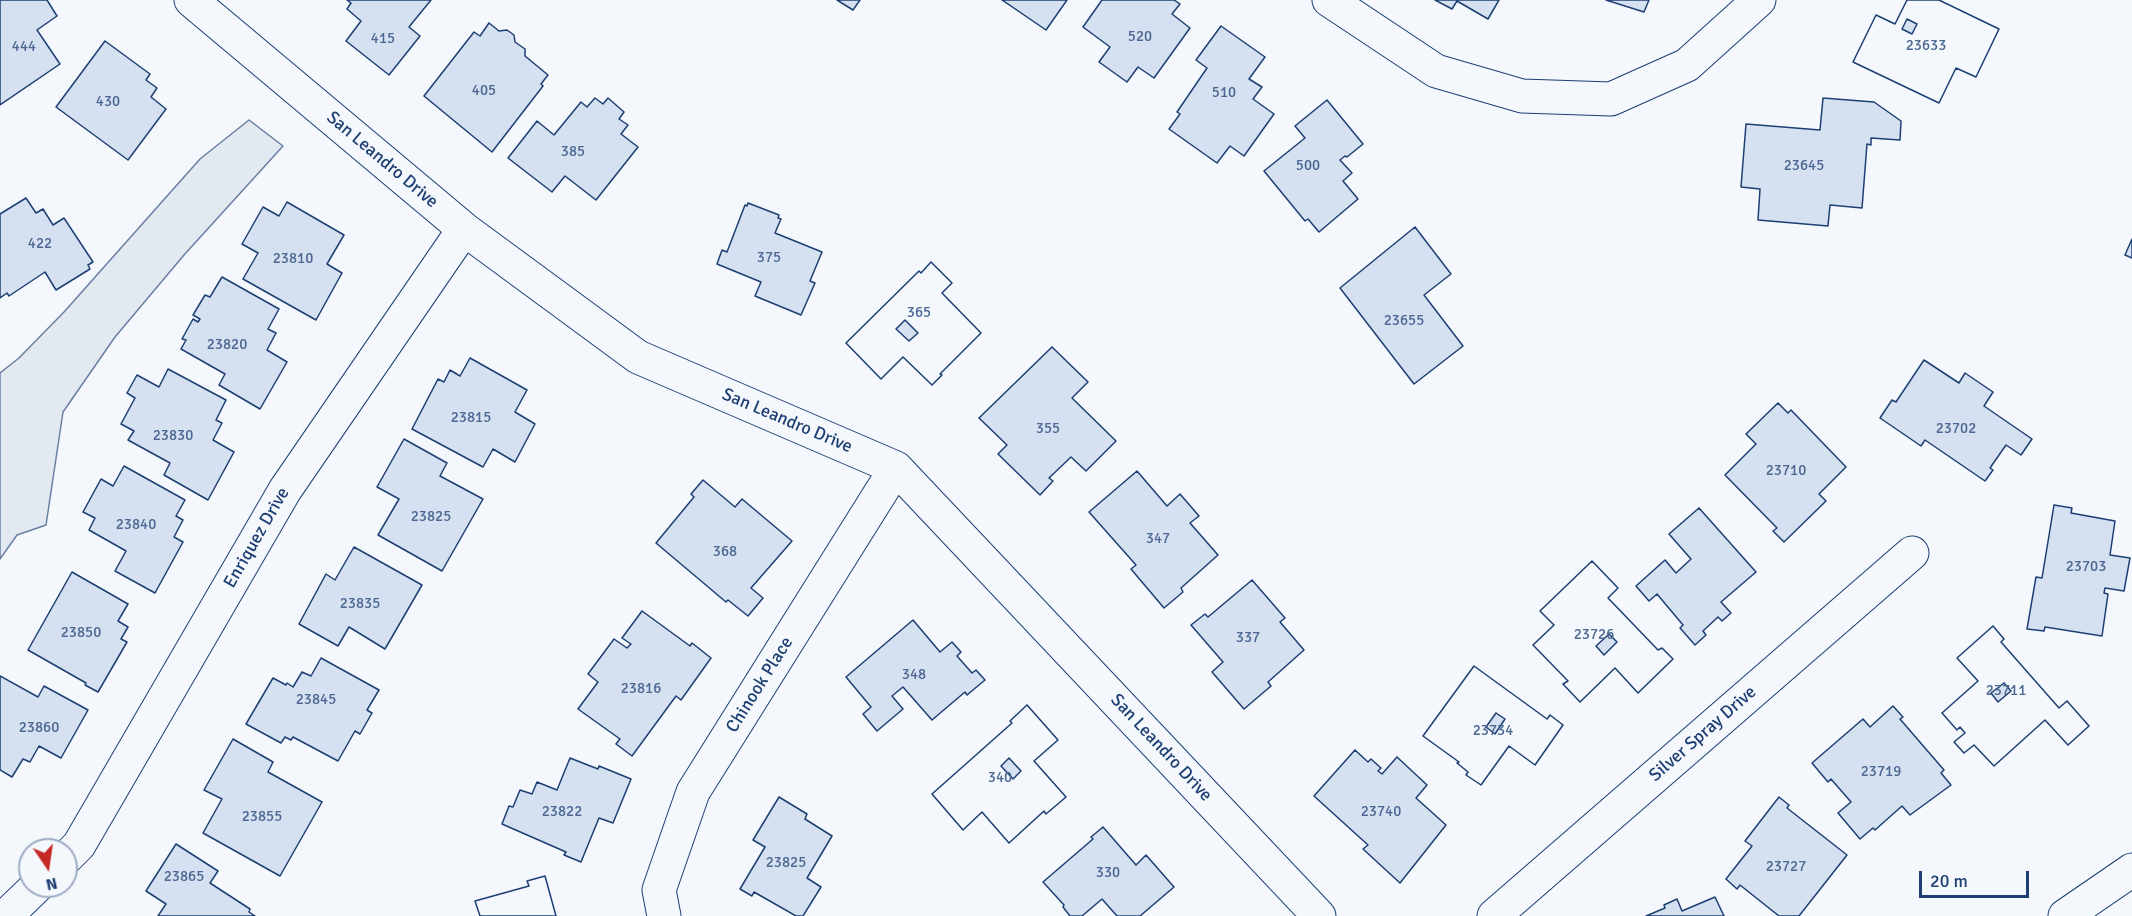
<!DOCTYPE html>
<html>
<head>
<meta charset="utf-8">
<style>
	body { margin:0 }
	#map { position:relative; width:2132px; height:916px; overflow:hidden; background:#f4f7fb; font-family:Signika,sans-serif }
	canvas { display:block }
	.north { position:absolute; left:18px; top:838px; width:60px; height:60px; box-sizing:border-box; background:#f4f7fb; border:2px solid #9eadc5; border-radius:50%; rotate:167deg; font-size:16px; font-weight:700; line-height:24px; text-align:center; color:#1d3f73 }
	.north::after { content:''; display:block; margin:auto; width:21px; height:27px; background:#c62828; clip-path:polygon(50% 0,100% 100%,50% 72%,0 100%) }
	.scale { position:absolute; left:1919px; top:871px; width:110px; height:27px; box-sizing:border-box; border:3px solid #1d3f73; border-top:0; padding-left:8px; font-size:18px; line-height:21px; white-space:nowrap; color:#1d3f73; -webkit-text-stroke:4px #f4f7fb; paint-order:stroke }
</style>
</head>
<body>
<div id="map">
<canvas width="2132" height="916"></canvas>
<div class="north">N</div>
<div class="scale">20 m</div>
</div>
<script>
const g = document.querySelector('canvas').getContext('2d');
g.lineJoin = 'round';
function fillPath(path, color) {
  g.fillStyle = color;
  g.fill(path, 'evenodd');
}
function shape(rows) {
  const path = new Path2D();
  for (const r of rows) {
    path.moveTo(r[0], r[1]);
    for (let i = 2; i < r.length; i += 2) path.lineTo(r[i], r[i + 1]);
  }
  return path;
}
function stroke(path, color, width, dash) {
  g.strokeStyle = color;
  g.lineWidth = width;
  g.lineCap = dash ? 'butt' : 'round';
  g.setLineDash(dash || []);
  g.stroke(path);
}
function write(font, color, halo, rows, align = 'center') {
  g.font = font + ' Signika,sans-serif';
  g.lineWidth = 4.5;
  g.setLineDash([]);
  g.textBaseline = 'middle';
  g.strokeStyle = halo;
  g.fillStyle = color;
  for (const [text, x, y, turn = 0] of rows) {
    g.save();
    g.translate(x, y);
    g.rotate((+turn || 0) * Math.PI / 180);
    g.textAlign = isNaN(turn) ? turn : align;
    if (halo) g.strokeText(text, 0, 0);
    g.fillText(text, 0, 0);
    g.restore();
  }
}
const green = shape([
	[249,120,283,146,184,255,115,337,63,412,46,525,17,535,0,559,0,373,19,358,64,312,200,159,249,120]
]);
fillPath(green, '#e3e9f0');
stroke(green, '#687fa3', 1.5);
const building = shape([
	[0,0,47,0,57,16,37,30,60,64,0,105,0,0],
	[347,0,431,0,409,27,420,36,389,75,346,41,361,21,347,9,351,3,347,0],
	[837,0,860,0,853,10,837,0],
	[1002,0,1067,0,1046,30,1002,0],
	[1102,0,1174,0,1180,4,1172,14,1190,28,1154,78,1138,67,1127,82,1099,62,1110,47,1083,27,1102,0],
	[1435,0,1499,0,1488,19,1457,1,1452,9,1435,0],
	[1606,0,1649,0,1644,12,1606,0],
	[1907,0,1939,0,1999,29,1976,77,1956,68,1939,103,1853,62,1876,15,1895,24,1907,0],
	[1907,19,1917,24,1912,34,1902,29,1907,19],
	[1907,0,1939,0,1999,29,1976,77,1956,68,1939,103,1853,62,1876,15,1895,24,1907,0],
	[489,23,499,31,507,30,514,35,515,42,525,49,525,56,548,75,541,84,543,86,492,152,424,96,474,32,480,36,489,23],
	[1221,26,1265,57,1249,79,1262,87,1253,99,1274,114,1244,156,1230,146,1217,163,1169,129,1180,114,1177,112,1207,68,1196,60,1221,26],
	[105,41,150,74,146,80,157,88,151,97,166,109,128,160,56,107,105,41],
	[595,98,603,104,608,98,624,112,619,119,628,125,621,134,638,147,596,200,565,176,552,192,508,158,537,121,554,135,581,102,587,107,595,98],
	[1823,98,1874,102,1901,121,1900,140,1871,138,1871,145,1867,144,1862,208,1830,205,1828,226,1758,220,1760,189,1741,187,1746,124,1820,130,1823,98],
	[1327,100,1363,144,1347,157,1345,156,1340,160,1352,173,1343,181,1358,199,1319,232,1308,219,1305,221,1264,171,1305,138,1295,126,1327,100],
	[26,198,36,213,43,209,53,225,64,218,93,262,88,265,90,269,56,290,45,272,9,296,7,293,0,298,0,214,26,198],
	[287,202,344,235,327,264,342,273,316,320,243,279,258,253,242,244,263,207,279,216,287,202],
	[748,203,779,215,778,218,781,219,775,233,822,252,810,281,815,283,801,315,755,296,761,282,717,264,722,250,727,252,745,205,747,206,748,203],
	[1415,227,1451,274,1424,295,1463,346,1414,384,1340,288,1415,227],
	[2132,239,2132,258,2125,255,2132,239],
	[931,262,952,283,942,293,981,333,940,374,942,375,932,385,903,357,881,379,846,343,919,271,921,273,931,262],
	[905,320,918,333,909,341,896,329,905,320],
	[931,262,952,283,942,293,981,333,940,374,942,375,932,385,903,357,881,379,846,343,919,271,921,273,931,262],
	[222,277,279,309,268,329,276,333,267,350,287,362,260,409,219,385,225,374,181,349,186,340,182,339,193,319,198,322,200,319,193,315,205,295,210,297,222,277],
	[1052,347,1088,382,1072,398,1116,441,1086,471,1071,457,1049,478,1053,481,1040,495,998,454,1007,445,979,418,1052,347],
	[470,358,527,390,515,412,535,424,515,462,493,449,483,467,412,429,438,379,444,382,450,370,460,376,470,358],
	[1924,360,1959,383,1965,373,1993,392,1984,406,2032,439,2021,455,2006,445,1990,468,1993,470,1985,481,1925,440,1921,446,1880,418,1892,400,1896,402,1924,360],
	[168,369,226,400,216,420,222,423,213,440,234,452,208,500,164,475,170,463,128,440,134,431,121,424,135,398,127,393,137,375,159,387,168,369],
	[1778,403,1788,413,1791,410,1846,467,1819,494,1826,501,1784,542,1773,531,1777,528,1725,475,1756,444,1746,434,1778,403],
	[404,439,447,463,440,476,483,499,442,571,378,535,399,499,377,487,404,439],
	[124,466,185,500,176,516,183,520,174,537,183,542,155,593,115,571,126,551,89,530,95,518,83,512,101,479,113,486,124,466],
	[1137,471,1167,506,1180,494,1199,516,1190,523,1218,555,1181,588,1183,592,1164,608,1131,569,1136,565,1089,512,1137,471],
	[703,480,735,507,742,499,792,541,751,588,763,598,748,616,728,600,726,602,656,543,694,497,691,494,703,480],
	[2054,505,2072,508,2071,513,2115,521,2110,555,2130,558,2124,591,2105,588,2104,593,2108,594,2102,636,2045,627,2044,631,2027,629,2036,577,2042,578,2054,505],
	[1699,508,1756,572,1721,602,1731,613,1722,621,1718,617,1703,631,1706,635,1695,645,1680,628,1683,625,1657,594,1649,601,1636,586,1665,560,1676,573,1691,559,1669,534,1699,508],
	[354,547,422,585,385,649,349,627,338,646,299,624,326,574,335,580,354,547],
	[1592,561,1618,588,1608,598,1658,650,1662,648,1673,659,1638,693,1615,668,1580,702,1563,684,1568,681,1533,645,1554,625,1540,611,1592,561],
	[1609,634,1617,642,1604,655,1596,646,1609,634],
	[1592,561,1618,588,1608,598,1658,650,1662,648,1673,659,1638,693,1615,668,1580,702,1563,684,1568,681,1533,645,1554,625,1540,611,1592,561],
	[72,572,128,604,118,621,128,627,121,639,127,642,98,692,85,685,86,683,28,650,72,572],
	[1252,580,1285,618,1280,622,1304,650,1268,682,1271,686,1244,709,1212,672,1223,662,1191,625,1205,614,1208,617,1252,580],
	[642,611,690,646,692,643,711,658,681,700,676,696,632,756,616,744,620,739,578,709,598,682,588,674,614,639,627,648,631,644,622,638,642,611],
	[913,620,940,652,952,642,961,652,957,656,972,673,976,670,985,680,967,695,965,692,932,720,903,687,892,696,903,709,877,731,863,714,871,707,846,677,913,620],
	[1993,626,2004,639,2001,642,2059,708,2067,701,2089,726,2068,745,2045,720,1994,766,1974,745,1964,753,1954,742,1965,733,1960,727,1957,730,1942,713,1978,681,1957,658,1993,626],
	[2004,683,2011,691,1998,702,1991,693,2004,683],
	[1993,626,2004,639,2001,642,2059,708,2067,701,2089,726,2068,745,2045,720,1994,766,1974,745,1964,753,1954,742,1965,733,1960,727,1957,730,1942,713,1978,681,1957,658,1993,626],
	[321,658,379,690,367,710,372,713,360,734,355,731,338,761,293,737,291,740,285,737,281,743,246,724,273,678,286,685,287,683,293,687,302,672,311,676,321,658],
	[1474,666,1547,719,1550,715,1563,725,1535,765,1509,746,1481,785,1466,775,1468,772,1457,763,1459,762,1423,736,1474,666],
	[1496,713,1505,719,1495,734,1486,727,1496,713],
	[1474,666,1547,719,1550,715,1563,725,1535,765,1509,746,1481,785,1466,775,1468,772,1457,763,1459,762,1423,736,1474,666],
	[0,676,38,697,44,686,88,710,61,758,39,746,30,762,23,759,12,777,0,770,0,676],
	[1027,705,1058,740,1034,761,1066,797,1046,814,1044,811,1009,843,982,812,963,830,932,794,1012,723,1010,721,1027,705],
	[1009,758,1021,771,1013,779,1001,766,1009,758],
	[1027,705,1058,740,1034,761,1066,797,1046,814,1044,811,1009,843,982,812,963,830,932,794,1012,723,1010,721,1027,705],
	[1893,706,1903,717,1900,719,1944,770,1941,773,1951,785,1910,815,1902,806,1875,830,1873,828,1860,839,1838,813,1851,802,1831,779,1828,782,1812,763,1863,719,1870,727,1893,706],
	[233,739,273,762,268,772,322,802,280,876,203,833,222,799,204,790,233,739],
	[1355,750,1368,762,1371,759,1381,768,1378,771,1382,774,1397,757,1427,785,1416,798,1446,825,1400,883,1363,849,1368,845,1314,796,1355,750],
	[570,758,598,769,599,766,631,779,613,823,599,818,581,862,564,855,566,852,502,824,509,806,513,807,520,790,532,794,537,782,557,790,570,758],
	[779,797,807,814,805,819,832,836,807,878,821,887,803,916,796,916,754,892,752,896,740,889,765,847,753,840,779,797],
	[1779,797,1789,805,1787,808,1847,855,1799,916,1779,916,1740,885,1737,889,1726,879,1752,846,1745,841,1779,797],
	[1103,827,1136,865,1146,855,1174,887,1140,916,1117,916,1102,899,1082,916,1070,916,1063,907,1064,905,1043,882,1093,839,1091,837,1103,827],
	[176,844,218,871,210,883,250,909,249,912,255,916,158,916,166,904,146,891,176,844],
	[545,876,556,916,480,916,475,901,529,886,527,881,545,876],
	[545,876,556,916,480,916,475,901,529,886,527,881,545,876],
	[1715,897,1724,916,1646,916,1665,908,1664,905,1677,899,1682,911,1715,897]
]);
fillPath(building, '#d5e0f0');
stroke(building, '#1d3f73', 1.5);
const minor = shape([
	[191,0,464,229,638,357,896,468,1319,916],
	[1329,0,1436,71,1522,96,1611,99,1687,65,1759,0],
	[66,858,79,845,285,490,464,229],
	[6,916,37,886],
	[664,916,659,890,693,792,896,468],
	[1494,916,1912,553]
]);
const major = shape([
	[2065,916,2132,870]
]);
stroke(minor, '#1d3f73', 35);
stroke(major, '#1d3f73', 35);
stroke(minor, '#f4f7fb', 33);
stroke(major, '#f4f7fb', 33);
write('15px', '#4b6792', null, [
	["520",1140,37],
	["415",383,39],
	["23633",1926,46],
	["444",24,47],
	["405",484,91],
	["510",1224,93],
	["430",108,102],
	["385",573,152],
	["500",1308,166],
	["23645",1804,166],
	["422",40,244],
	["375",769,258],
	["23810",293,259],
	["365",919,313],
	["23655",1404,321],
	["23820",227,345],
	["23815",471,418],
	["355",1048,429],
	["23702",1956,429],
	["23830",173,436],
	["23710",1786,471],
	["23825",431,517],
	["23840",136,525],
	["347",1158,539],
	["368",725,552],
	["23703",2086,567],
	["23835",360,604],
	["23850",81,633],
	["23726",1594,635],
	["337",1248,638],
	["348",914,675],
	["23816",641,689],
	["23711",2006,691],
	["23845",316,700],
	["23860",39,728],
	["23734",1493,731],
	["23719",1881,772],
	["340",1000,778],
	["23822",562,812],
	["23740",1381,812],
	["23855",262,817],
	["23825",786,863],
	["23727",1786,867],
	["330",1108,873],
	["23865",184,877]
]);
write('18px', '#1d3f73', '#f4f7fb', [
	["San Leandro Drive",382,160,40],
	["San Leandro Drive",787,421,23],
	["Enriquez Drive",257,538,-60],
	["Chinook Place",760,685,-58],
	["Silver Spray Drive",1703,734,-41],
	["San Leandro Drive",1161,748,47]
]);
</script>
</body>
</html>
